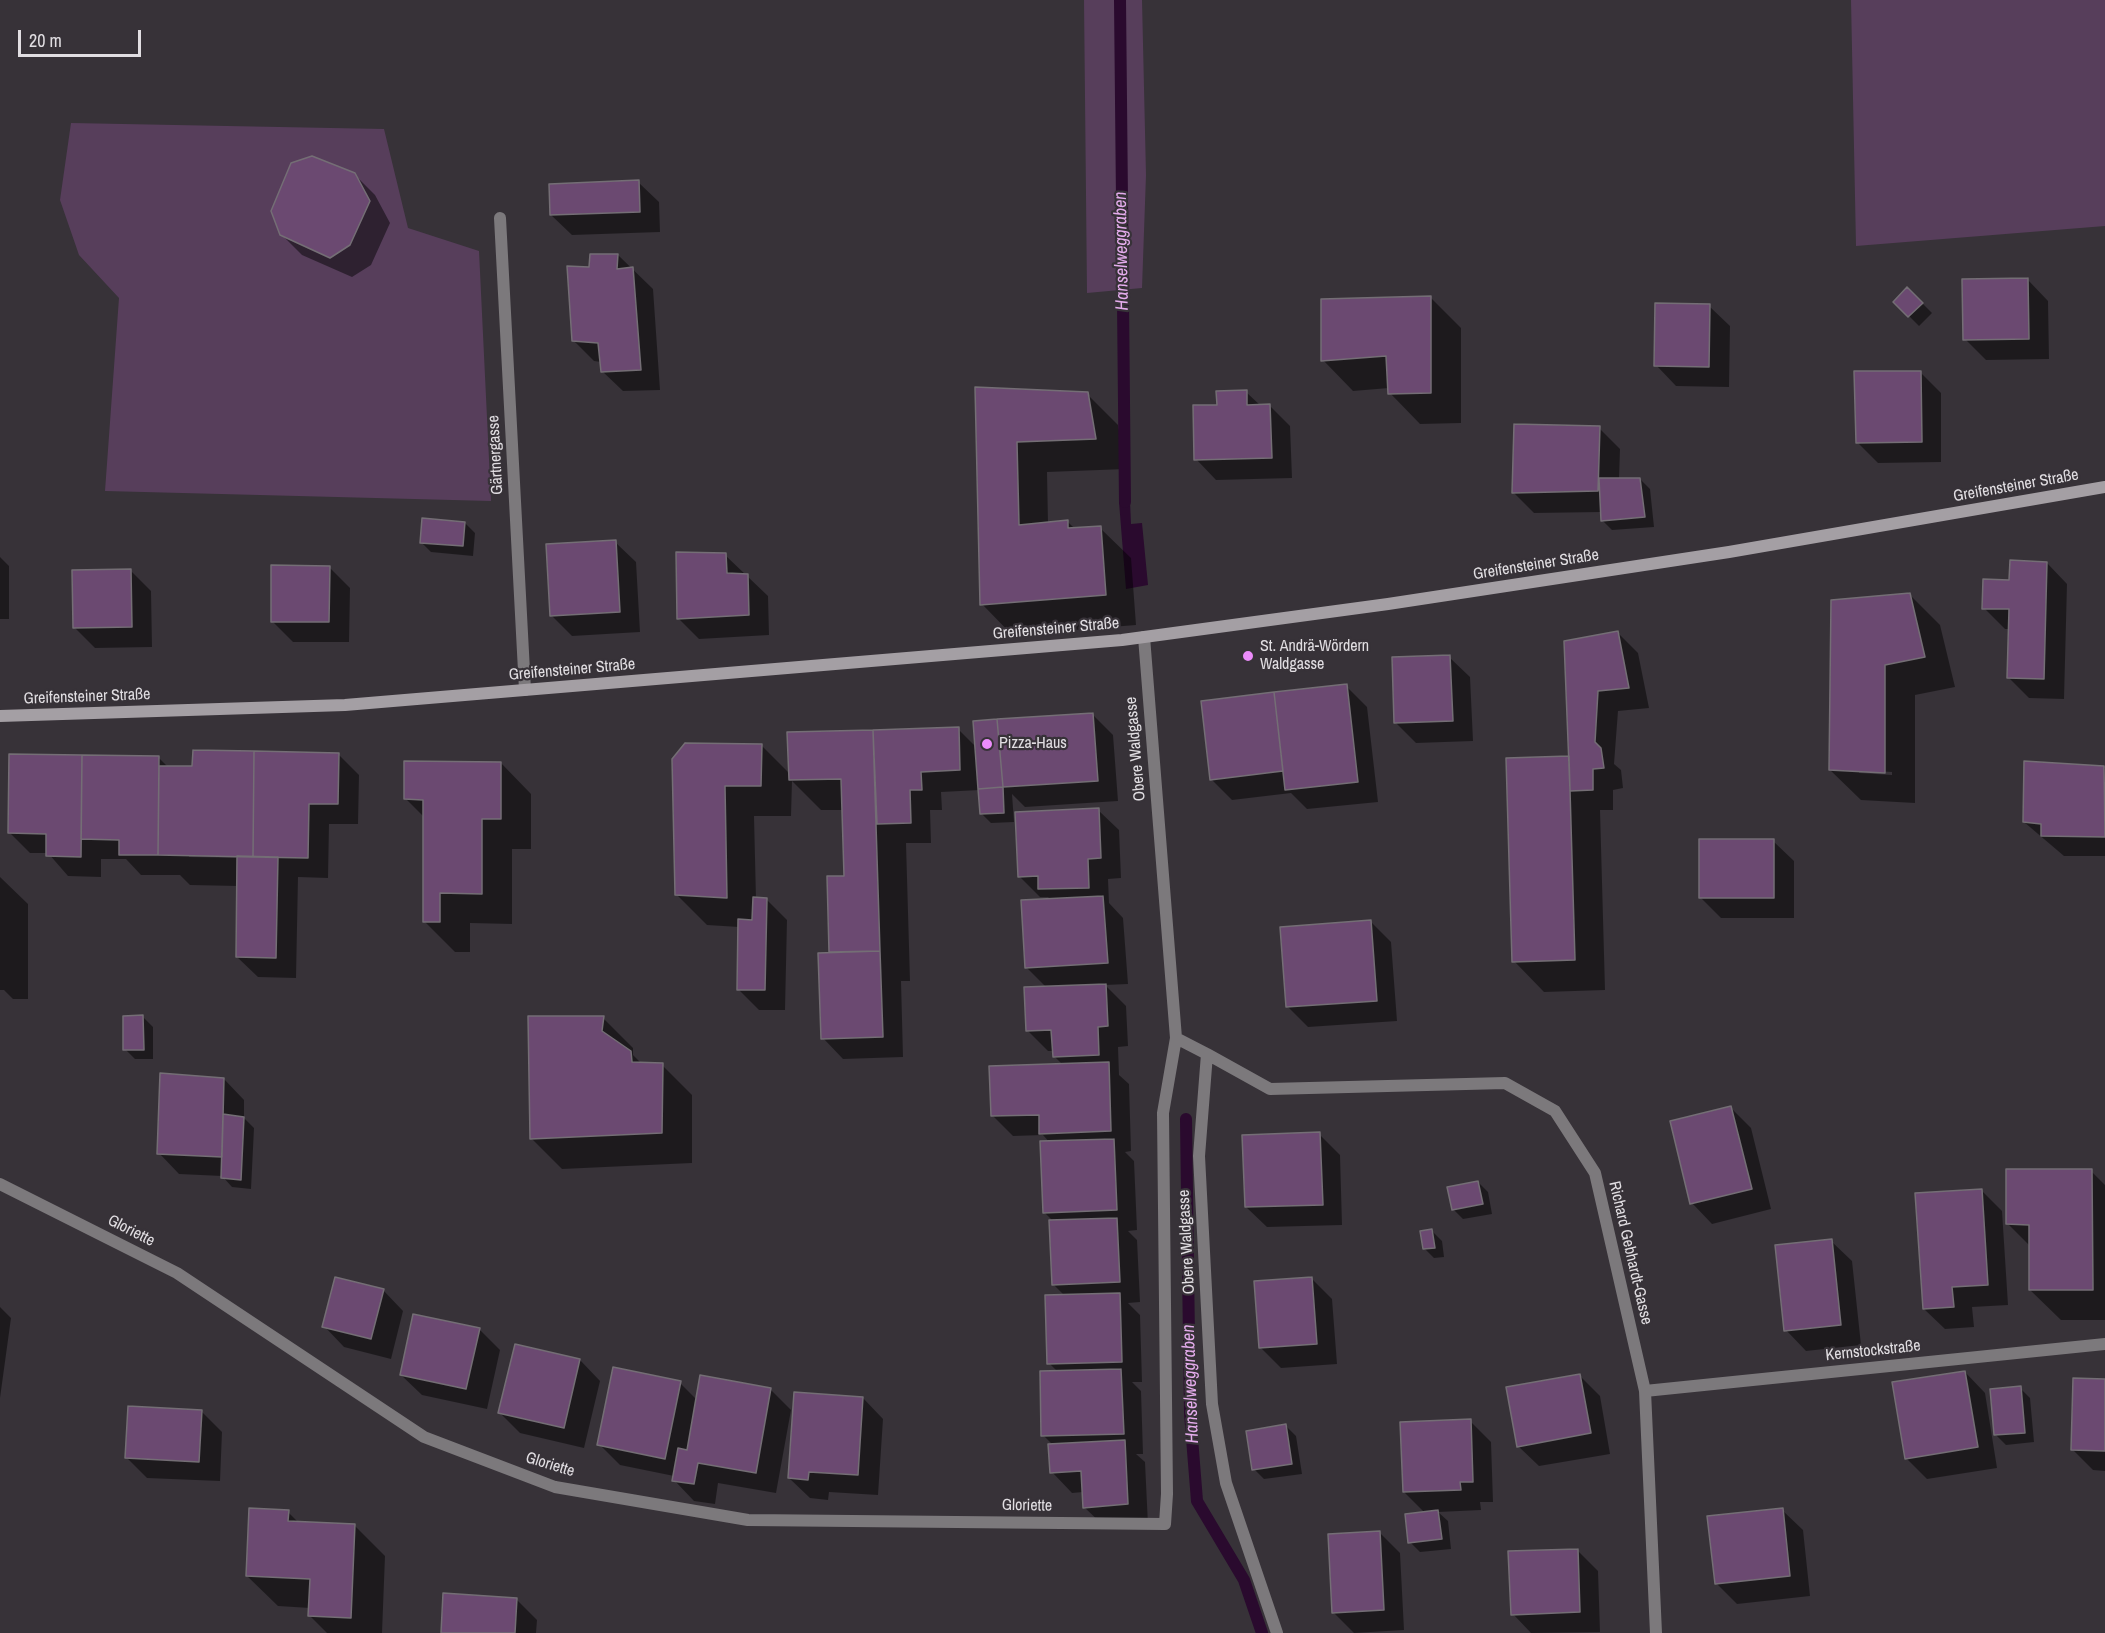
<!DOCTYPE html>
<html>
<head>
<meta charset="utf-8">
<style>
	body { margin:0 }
	#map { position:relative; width:2105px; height:1633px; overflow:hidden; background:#373238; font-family:"Archivo Narrow",sans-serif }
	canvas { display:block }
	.scale { position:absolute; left:18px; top:30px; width:123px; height:27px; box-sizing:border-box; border:3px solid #e1dee2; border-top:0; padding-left:8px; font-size:18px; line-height:21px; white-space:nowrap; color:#e1dee2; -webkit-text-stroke:4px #373238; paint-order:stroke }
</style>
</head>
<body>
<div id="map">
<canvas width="2105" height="1633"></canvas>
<div class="scale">20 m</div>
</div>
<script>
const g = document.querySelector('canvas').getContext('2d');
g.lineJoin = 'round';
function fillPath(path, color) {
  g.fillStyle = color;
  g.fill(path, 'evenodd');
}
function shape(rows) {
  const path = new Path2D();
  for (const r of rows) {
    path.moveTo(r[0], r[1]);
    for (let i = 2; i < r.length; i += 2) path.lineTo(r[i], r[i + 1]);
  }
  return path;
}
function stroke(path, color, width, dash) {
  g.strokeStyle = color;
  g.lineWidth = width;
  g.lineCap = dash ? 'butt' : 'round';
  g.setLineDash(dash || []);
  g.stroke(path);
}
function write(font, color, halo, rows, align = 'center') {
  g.font = font + ' "Archivo Narrow",sans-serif';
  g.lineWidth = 4.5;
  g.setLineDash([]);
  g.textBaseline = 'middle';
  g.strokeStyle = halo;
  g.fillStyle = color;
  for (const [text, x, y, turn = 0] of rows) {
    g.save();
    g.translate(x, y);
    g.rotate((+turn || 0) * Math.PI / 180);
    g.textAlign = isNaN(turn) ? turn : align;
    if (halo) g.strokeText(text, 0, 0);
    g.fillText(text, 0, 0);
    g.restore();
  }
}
fillPath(shape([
	[1084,0,1142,0,1146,175,1142,288,1087,293],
	[1851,0,2105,0,2105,226,1856,246],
	[71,123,384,129,408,228,479,251,491,501,105,491,119,298,79,255,60,200]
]), '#573e5b');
fillPath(shape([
	[1130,501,1131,524,1142,523,1148,585,1126,589,1119,502]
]), '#2a0a2e');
fillPath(shape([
	[354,174,375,195,390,223,371,265,352,277,302,255,281,234],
	[638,182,659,202,660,232,572,235,551,215],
	[618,255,653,289,660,390,623,391,602,371,601,362,594,361,574,341,591,268],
	[2028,280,2048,301,2049,359,1986,360,1965,339],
	[1908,289,1932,313,1919,326,1895,302],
	[1430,297,1461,328,1461,423,1420,424,1390,393,1389,388,1353,391,1323,360],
	[1709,306,1730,326,1729,387,1676,386,1656,365],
	[1920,372,1941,393,1941,462,1878,463,1857,442],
	[977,389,1087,394,1118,425,1126,469,1047,472,1048,523,1068,522,1075,529,1100,528,1131,558,1136,625,1012,635,982,604],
	[1246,392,1261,406,1270,406,1290,426,1292,478,1216,480,1196,459,1218,406],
	[1599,428,1620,449,1619,479,1640,479,1650,489,1654,527,1612,530,1602,520,1602,512,1534,513,1513,492],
	[465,523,475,533,473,556,431,552,421,542],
	[615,542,636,562,640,632,572,636,551,615],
	[725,555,768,596,769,635,699,639,678,618],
	[0,557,9,566,9,619,0,619],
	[2047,563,2067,584,2064,699,2029,698,2008,677,2010,629,2005,629,1984,608,2011,581],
	[329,567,350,588,349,642,293,642,272,621],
	[130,570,151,591,152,647,95,648,75,628],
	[1909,594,1940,625,1955,687,1915,695,1915,803,1861,800,1830,770],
	[1859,770,1892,772,1892,775,1859,773],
	[1618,633,1638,653,1649,708,1618,711,1614,764,1621,770,1623,788,1613,790,1613,810,1600,810,1605,990,1544,992,1514,961,1570,758],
	[1449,657,1470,677,1473,741,1416,743,1395,722],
	[1346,686,1367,707,1378,802,1307,809,1291,793,1232,800,1211,779],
	[1092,714,1113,735,1118,801,1025,807,1012,794,1014,822,991,823,981,813,980,790,941,792,942,810,930,810,931,843,906,843,910,981,901,981,903,1057,843,1059,823,1038,833,954,831,952,846,877,843,810,821,810,792,781,791,816,754,816,756,899,766,899,787,920,785,1010,759,1010,738,989,739,927,707,925,677,895,673,759,761,745,790,774,789,734,958,729,976,747],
	[338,754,359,775,358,824,329,824,328,878,298,877,296,978,258,977,237,957,238,886,190,885,180,875,141,875,126,859,101,859,101,877,68,876,48,853,30,853,10,833,159,758,168,767,194,767],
	[189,854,245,855,245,858,189,857],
	[501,763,531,794,531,849,512,849,512,924,470,923,470,952,455,952,424,921,424,817,406,799],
	[2026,763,2105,768,2105,856,2064,856,2024,822],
	[1098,810,1119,830,1121,878,1108,879,1109,903,1123,918,1128,984,1105,985,1126,1006,1128,1046,1118,1047,1119,1075,1129,1084,1131,1151,1125,1152,1134,1161,1137,1230,1128,1231,1137,1240,1140,1302,1128,1303,1140,1315,1142,1382,1132,1382,1141,1391,1143,1454,1136,1454,1145,1462,1148,1525,1105,1527,1084,1507,1083,1492,1072,1493,1052,1472,1053,1445,1043,1435,1058,1372,1049,1363,1065,1296,1054,1285,1051,1219,1044,1212,1050,1143,1043,1135,1013,1136,992,1115,1063,1065,1054,1056,1054,1051,1048,1051,1027,1030,1047,988,1027,968,1051,900,1048,897,1040,897,1019,876],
	[1773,841,1794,861,1794,918,1721,918,1700,897],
	[0,877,28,904,28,999,13,999,4,990,0,990],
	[1371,922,1391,942,1397,1021,1308,1027,1287,1006],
	[143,1017,153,1027,153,1059,135,1059,125,1049],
	[603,1018,633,1048,633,1055,642,1064,662,1065,692,1095,692,1163,562,1169,531,1138],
	[224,1079,244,1100,244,1118,254,1128,251,1189,232,1187,222,1176,179,1174,159,1153],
	[1731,1108,1751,1128,1771,1209,1712,1224,1692,1203],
	[1319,1134,1340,1155,1342,1225,1267,1227,1246,1207],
	[2091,1171,2105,1185,2105,1320,2061,1320,2030,1290,2030,1246,2008,1224],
	[1478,1182,1488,1192,1492,1214,1463,1219,1453,1209],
	[1981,1190,2002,1211,2008,1305,1972,1307,1974,1327,1945,1329,1924,1309],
	[1432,1231,1442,1241,1444,1257,1434,1258,1424,1248],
	[1831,1241,1852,1261,1861,1345,1806,1351,1786,1330],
	[1312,1279,1332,1299,1337,1364,1281,1368,1261,1348],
	[383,1290,403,1311,391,1359,344,1347,324,1326],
	[0,1307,11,1318,0,1398],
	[479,1329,500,1350,487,1409,422,1395,401,1375],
	[580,1360,600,1381,584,1448,520,1433,500,1413],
	[1965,1372,1985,1393,1997,1468,1927,1479,1906,1458],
	[1579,1375,1600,1396,1610,1454,1539,1466,1518,1446],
	[2105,1381,2105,1471,2093,1470,2073,1450],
	[680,1383,697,1400,770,1389,791,1410,776,1493,718,1483,715,1504,694,1501,674,1480,674,1476,620,1465,599,1444],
	[2020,1388,2030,1398,2034,1442,2006,1445,1996,1435],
	[863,1398,883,1419,878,1495,829,1492,828,1500,810,1498,789,1478],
	[201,1411,222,1432,220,1481,147,1478,127,1458],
	[1470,1421,1491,1442,1493,1502,1480,1502,1481,1510,1438,1512,1448,1521,1451,1549,1420,1552,1410,1542,1425,1513,1404,1492],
	[1286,1426,1296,1436,1302,1474,1264,1479,1254,1469],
	[1782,1510,1803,1530,1810,1596,1737,1604,1716,1583],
	[288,1512,299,1523,355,1526,385,1556,382,1633,327,1633,310,1616,310,1608,278,1606,247,1576],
	[1380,1533,1400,1553,1404,1630,1354,1633,1333,1612],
	[1577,1550,1598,1571,1600,1632,1531,1633,1513,1614],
	[516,1599,537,1620,536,1633,442,1633]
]), '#0007');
stroke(shape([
	[1120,0,1125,502],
	[1186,1119,1190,1413,1197,1501,1244,1580,1262,1633]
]), '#2a0a2e', 12);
const building = shape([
	[312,156,355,173,370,201,350,245,330,258,280,235,271,211,291,163,312,156],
	[639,180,640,212,550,215,549,184,639,180],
	[590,254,618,254,617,269,633,267,641,370,601,372,598,343,572,341,567,266,589,267,590,254],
	[2028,278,2029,339,1963,340,1962,279,2028,278],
	[1907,287,1923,303,1908,317,1893,302,1907,287],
	[1431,296,1431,393,1388,394,1386,356,1321,361,1321,299,1431,296],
	[1655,303,1710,304,1709,367,1654,366,1655,303],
	[1854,371,1921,371,1922,442,1856,443,1854,371],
	[975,387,1088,392,1096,439,1017,442,1019,525,1068,520,1068,528,1101,526,1106,595,980,605,975,387],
	[1247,390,1247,405,1270,404,1272,458,1194,460,1193,405,1217,405,1216,391,1247,390],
	[1514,424,1600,426,1598,491,1512,493,1514,424],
	[1599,478,1640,478,1645,517,1601,521,1599,478],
	[422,518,465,522,463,546,420,543,422,518],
	[616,540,620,612,550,616,546,544,616,540],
	[676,552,726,553,727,573,748,574,749,615,677,619,676,552],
	[2010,560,2047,562,2044,679,2007,678,2009,609,1982,609,1983,579,2009,580,2010,560],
	[271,565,330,566,329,622,271,622,271,565],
	[131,569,132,627,73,628,72,570,131,569],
	[1910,593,1925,657,1885,665,1885,773,1829,770,1831,600,1910,593],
	[1618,631,1629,688,1598,691,1595,742,1601,748,1604,768,1593,769,1593,790,1570,791,1564,641,1618,631],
	[1450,655,1453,721,1394,723,1392,657,1450,655],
	[1347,684,1358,782,1285,790,1274,692,1347,684],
	[1274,692,1283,771,1210,780,1201,701,1274,692],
	[1093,713,1098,781,1003,787,997,719,1093,713],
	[997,719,1003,787,978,789,973,721,997,719],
	[959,727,960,770,921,772,922,790,910,790,911,823,877,824,873,730,959,727],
	[873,730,880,951,829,952,827,876,844,876,841,779,789,780,787,732,873,730],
	[685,743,762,744,761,786,725,786,727,898,675,895,672,759,685,743],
	[193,750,254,751,253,857,158,855,159,766,192,766,193,750],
	[254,751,339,753,338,804,309,804,308,858,253,857,254,751],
	[9,754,82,755,81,857,46,856,46,834,8,833,9,754],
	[82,755,159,756,158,855,119,855,119,840,81,839,82,755],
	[1569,756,1575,960,1512,962,1506,758,1569,756],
	[404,761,501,762,501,819,482,819,482,894,440,893,440,922,423,922,423,800,404,799,404,761],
	[2024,761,2104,766,2105,837,2041,836,2041,824,2023,822,2024,761],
	[1003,787,1004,813,980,814,978,789,1003,787],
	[1099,808,1101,858,1088,859,1089,888,1038,889,1038,876,1018,877,1015,812,1099,808],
	[1699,839,1774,839,1774,898,1699,898,1699,839],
	[237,856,278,857,276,958,236,957,237,856],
	[1103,896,1108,963,1025,968,1021,900,1103,896],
	[753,897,767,898,765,990,737,990,738,919,752,920,753,897],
	[1371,920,1377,1001,1286,1007,1280,927,1371,920],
	[880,951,883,1037,821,1039,818,953,880,951],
	[1106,984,1108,1026,1098,1027,1099,1055,1053,1057,1051,1030,1026,1031,1024,987,1106,984],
	[143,1015,144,1050,123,1050,123,1016,143,1015],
	[528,1016,604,1016,602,1031,631,1051,632,1062,663,1063,662,1133,530,1139,528,1016],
	[1109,1062,1111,1131,1039,1134,1039,1115,991,1116,989,1066,1109,1062],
	[160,1073,224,1078,222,1157,157,1154,160,1073],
	[1731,1106,1752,1189,1690,1204,1670,1121,1731,1106],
	[223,1114,244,1117,241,1180,221,1178,223,1114],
	[1320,1132,1323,1205,1245,1207,1242,1135,1320,1132],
	[1114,1139,1117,1210,1043,1213,1040,1141,1114,1139],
	[2006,1169,2092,1169,2093,1290,2029,1290,2029,1225,2006,1224,2006,1169],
	[1478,1181,1483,1204,1452,1210,1447,1187,1478,1181],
	[1982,1189,1988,1285,1952,1287,1954,1307,1923,1309,1915,1193,1982,1189],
	[1117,1218,1120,1282,1052,1285,1049,1220,1117,1218],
	[1432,1229,1435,1248,1423,1249,1420,1231,1432,1229],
	[1832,1239,1841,1325,1784,1331,1775,1245,1832,1239],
	[335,1277,384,1289,371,1339,322,1327,335,1277],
	[1312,1277,1317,1344,1259,1348,1254,1281,1312,1277],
	[1120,1293,1122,1362,1047,1364,1045,1295,1120,1293],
	[413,1314,480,1328,466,1389,400,1375,413,1314],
	[515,1344,580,1359,564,1428,498,1413,515,1344],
	[613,1367,681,1381,665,1459,597,1445,613,1367],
	[1121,1369,1124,1434,1041,1436,1040,1371,1121,1369],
	[1965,1371,1978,1447,1905,1459,1892,1382,1965,1371],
	[1580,1374,1591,1433,1517,1447,1506,1387,1580,1374],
	[700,1375,771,1388,756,1473,698,1463,694,1484,672,1481,678,1448,687,1450,700,1375],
	[2073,1378,2105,1379,2105,1451,2071,1450,2073,1378],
	[2021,1386,2025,1433,1994,1435,1990,1389,2021,1386],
	[794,1392,863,1397,858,1475,809,1472,808,1480,788,1478,794,1392],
	[128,1406,202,1410,199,1462,125,1458,128,1406],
	[1471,1419,1473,1482,1460,1482,1461,1490,1403,1492,1400,1422,1471,1419],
	[1286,1424,1292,1464,1252,1470,1246,1431,1286,1424],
	[1125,1440,1128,1504,1083,1508,1081,1471,1050,1473,1048,1444,1125,1440],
	[249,1508,289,1510,288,1521,355,1524,351,1618,308,1616,310,1579,246,1576,249,1508],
	[1783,1508,1790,1576,1715,1584,1707,1516,1783,1508],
	[1438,1510,1442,1539,1408,1543,1405,1514,1438,1510],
	[1380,1531,1384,1610,1332,1613,1328,1534,1380,1531],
	[1578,1549,1580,1612,1511,1615,1508,1551,1578,1549],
	[443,1593,517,1598,515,1633,441,1633,443,1593]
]);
fillPath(building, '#6b4971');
stroke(building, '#746e75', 1.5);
stroke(shape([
	[500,218,525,690],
	[1144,637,1176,1038,1207,1054,1199,1156,1212,1404,1226,1483,1277,1633],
	[1207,1054,1270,1089,1505,1083,1555,1111,1595,1173,1645,1391,1656,1633],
	[0,1184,177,1273,424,1437,555,1487,748,1520,1165,1524,1167,1494,1163,1113,1176,1038],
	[1645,1391,2105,1344]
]), '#7c797c', 12);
stroke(shape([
	[0,716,345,705,1122,640,1388,604,1729,552,2105,487]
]), '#a49fa4', 12);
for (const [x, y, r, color] of [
	[1248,656,6,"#ec8cfb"],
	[987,744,6,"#ec8cfb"]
]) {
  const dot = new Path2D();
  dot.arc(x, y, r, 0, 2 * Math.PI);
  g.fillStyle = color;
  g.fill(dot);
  stroke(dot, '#373238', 2);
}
write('16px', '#e1dee2', '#373238', [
	["Gärtnergasse",496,455,-93],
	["Greifensteiner Straße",2016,486,-10],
	["Greifensteiner Straße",1536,565,-9],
	["Greifensteiner Straße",1056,629,-5],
	["Greifensteiner Straße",572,670,-5],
	["Greifensteiner Straße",87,697,-2],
	["Obere Waldgasse",1136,749,-95],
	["Gloriette",131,1231,27],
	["Obere Waldgasse",1187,1242,-93],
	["Richard Gebhardt-Gasse",1630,1253,77],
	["Kernstockstraße",1873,1351,-6],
	["Gloriette",550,1465,17],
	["Gloriette",1027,1506,1]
]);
write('16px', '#e1dee2', '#373238', [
	["St. Andrä-Wördern",1260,647],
	["Waldgasse",1260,665],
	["Pizza-Haus",999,744]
], 'left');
write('italic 18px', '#e4acec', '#373238', [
	["Hanselweggraben",1122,251,-91],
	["Hanselweggraben",1191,1384,-92]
]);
</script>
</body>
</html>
